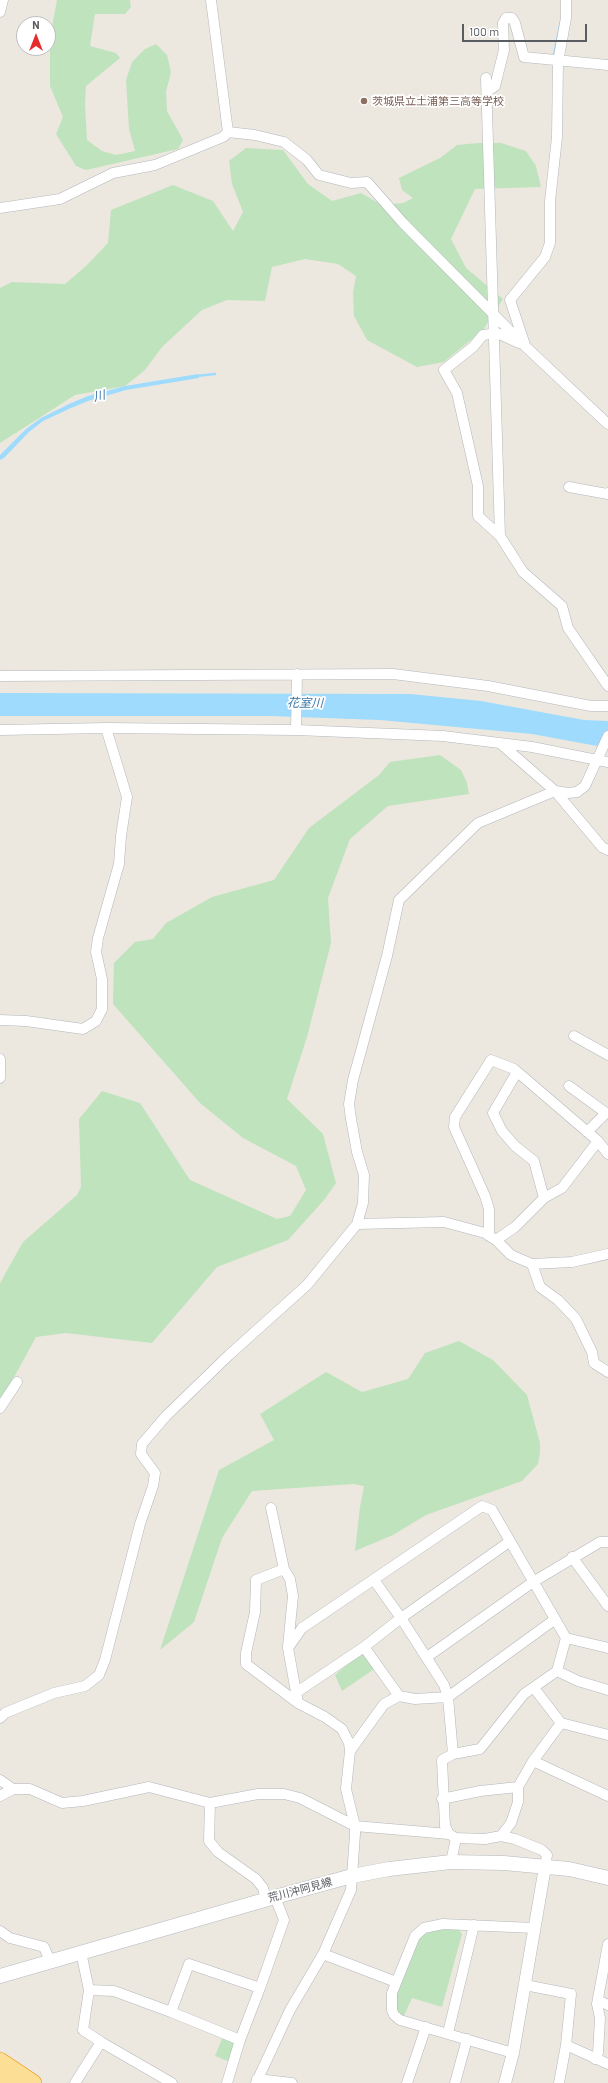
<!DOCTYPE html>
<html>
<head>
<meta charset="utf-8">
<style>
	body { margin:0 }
	#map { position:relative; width:608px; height:2083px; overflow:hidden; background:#ece8e0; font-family:Barlow,sans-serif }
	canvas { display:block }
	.north { position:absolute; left:16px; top:16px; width:40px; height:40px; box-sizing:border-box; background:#fff; border:1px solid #bdbec0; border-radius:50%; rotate:0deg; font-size:11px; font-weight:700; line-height:16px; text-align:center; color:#595d61 }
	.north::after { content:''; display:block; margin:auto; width:14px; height:18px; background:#e62c2b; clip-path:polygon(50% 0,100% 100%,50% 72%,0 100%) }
	.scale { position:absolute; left:462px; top:24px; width:125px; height:18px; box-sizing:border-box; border:2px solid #595d61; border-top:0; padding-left:5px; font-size:12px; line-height:14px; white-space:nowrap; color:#595d61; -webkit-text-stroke:3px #fff; paint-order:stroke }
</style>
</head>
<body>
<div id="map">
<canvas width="608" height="2083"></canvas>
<div class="north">N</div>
<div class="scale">100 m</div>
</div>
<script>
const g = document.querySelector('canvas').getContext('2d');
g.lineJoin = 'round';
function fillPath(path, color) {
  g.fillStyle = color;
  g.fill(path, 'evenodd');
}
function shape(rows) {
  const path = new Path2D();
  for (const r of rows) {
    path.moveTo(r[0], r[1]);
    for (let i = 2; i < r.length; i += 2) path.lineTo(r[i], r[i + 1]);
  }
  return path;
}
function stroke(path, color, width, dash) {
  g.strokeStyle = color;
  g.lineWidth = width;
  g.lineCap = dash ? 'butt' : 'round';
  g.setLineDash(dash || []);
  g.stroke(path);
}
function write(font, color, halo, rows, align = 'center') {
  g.font = font + ' Barlow,"Noto Sans JP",sans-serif';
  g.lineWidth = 3.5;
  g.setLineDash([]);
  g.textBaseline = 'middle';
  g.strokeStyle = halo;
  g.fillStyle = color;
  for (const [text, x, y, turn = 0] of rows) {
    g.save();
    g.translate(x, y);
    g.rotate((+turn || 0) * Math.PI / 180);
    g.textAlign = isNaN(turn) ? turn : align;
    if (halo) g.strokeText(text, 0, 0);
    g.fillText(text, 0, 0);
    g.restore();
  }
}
fillPath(shape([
	[57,0,130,0,131,7,125,14,95,14,90,46,116,53,120,58,86,86,85,104,87,140,102,151,116,155,135,151,129,129,126,80,132,62,145,49,156,44,167,55,171,72,166,92,167,111,183,140,178,149,86,170,76,166,56,134,63,117,50,86,50,38],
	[478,143,501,143,526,151,536,166,541,187,475,189,451,239,466,268,503,299,483,330,444,362,417,367,367,340,354,316,353,293,356,276,338,264,305,259,272,267,265,301,227,300,202,310,162,347,145,370,125,386,75,395,0,443,0,288,12,282,65,284,86,266,108,243,111,210,173,185,213,201,233,231,243,212,232,184,229,161,246,148,283,150,308,184,332,201,361,193,382,205,403,203,413,198,402,190,399,178,440,158,457,145],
	[440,755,461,770,467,783,469,794,388,806,350,839,328,898,331,943,307,1037,287,1099,323,1134,336,1183,324,1200,288,1240,217,1267,152,1343,66,1333,36,1337,0,1403,0,1283,23,1242,77,1195,81,1187,79,1119,102,1091,140,1103,190,1180,277,1219,290,1216,306,1190,296,1166,243,1138,200,1103,113,1004,114,963,135,942,153,939,166,923,212,897,274,880,309,828,379,775,390,762],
	[459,1341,493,1360,527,1395,540,1443,540,1453,538,1464,522,1481,426,1515,393,1535,355,1551,360,1507,364,1486,353,1484,252,1491,222,1538,194,1622,160,1650,219,1470,274,1440,260,1414,326,1372,362,1392,408,1379,425,1353],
	[364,1650,376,1668,342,1691,335,1675],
	[457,1927,462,1934,442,2007,412,1998,403,2018,397,2014,395,1993,418,1937,425,1930],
	[223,2036,237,2041,230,2062,215,2056]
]), '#bfe3bc');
fillPath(shape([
	[198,374,199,378,126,390,88,401,71,408,43,421,29,432,4,458,0,460,0,455,26,429,41,418,69,404,88,396,125,386],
	[0,693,410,694,481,701,584,720,608,721,608,748,532,734,380,720,270,716,0,716]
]), '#9edbfd');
stroke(shape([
	[551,55,554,55,561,21],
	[196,376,215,374]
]), '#9edbfd', 2.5);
const minor = shape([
	[211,0,228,132],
	[0,12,3,0],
	[486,78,500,536],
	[491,89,495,86,504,50,503,23,506,18,512,18,515,23,524,57,608,65],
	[0,208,60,199,113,173,155,165,223,137,228,132,255,135,284,142,307,160,319,175,351,183,367,182,403,223,525,346,608,424],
	[524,342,510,300,545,257,550,243,550,201,557,137,558,62,566,18,566,0],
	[519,343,497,333,483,335,473,347,444,370,457,393,478,486,478,516,500,536,523,572,562,606,568,628,608,686],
	[569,487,608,494,608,493],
	[0,676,393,674,488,686,591,706,608,706],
	[0,730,106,728,296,730,443,736,532,747,608,762],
	[296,730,297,674],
	[501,744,555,791,602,847,608,850],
	[0,1020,26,1021,83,1029,96,1021,102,1009,102,979,96,952,98,938,119,864,121,836,127,797,106,728],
	[574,1036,608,1055],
	[0,1059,0,1078],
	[517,1072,493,1113,502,1131,515,1146,534,1161,544,1198],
	[569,1086,606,1113,587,1132],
	[357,1224,444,1222,485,1233,496,1240,511,1255,532,1264,572,1262,608,1254],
	[489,1236,489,1209,485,1196,454,1127,455,1117,491,1060,514,1069,598,1141],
	[496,1240,515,1227,544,1198,562,1188,598,1141,608,1154],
	[532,1264,540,1287,558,1300,576,1319,592,1352,594,1363,608,1372],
	[0,1408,17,1382],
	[572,1557,608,1606],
	[284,1569,290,1579,293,1596,288,1646],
	[374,1580,401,1618,444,1685,448,1697,453,1754],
	[364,1647,399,1696,415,1699,448,1697,554,1620],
	[427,1657,533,1582,600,1542,608,1542],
	[557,1671,578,1681,608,1690],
	[534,1688,561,1723,608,1735],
	[297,1692,364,1647,401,1618,509,1542],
	[298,1703,288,1648,302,1628,482,1506,492,1510,566,1638,608,1648],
	[0,1718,5,1713,54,1693,85,1686,99,1675,105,1660,140,1524,153,1486,155,1473,141,1454,142,1444,166,1416,229,1355,307,1285,357,1224,363,1203,364,1175,357,1152,351,1119,349,1104,353,1080,387,956,399,900,478,823,555,791,568,793,577,792,585,786,608,736],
	[350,1751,384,1704,399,1696],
	[533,1761,608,1796],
	[0,1780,13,1789],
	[518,1787,533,1761,561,1723],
	[0,1796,13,1789,30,1789,62,1803,83,1801,149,1787,210,1803,258,1794,284,1794,300,1798,355,1826,449,1834,456,1838,485,1839,501,1836,515,1839,542,1850,547,1855,545,1867],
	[442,1799,480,1791,518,1787,518,1802,511,1823,501,1836],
	[210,1803,209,1841,218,1852,256,1879,263,1888,266,1899],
	[449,1834,445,1826,442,1760,453,1754,480,1749,524,1694,557,1671,566,1638],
	[451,1862,456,1838],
	[0,1931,10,1938,44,1947,50,1961],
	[81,1952,89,1990,114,1991,171,2012,240,2040],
	[323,1954,396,1982],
	[525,1985,571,1994,566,2045,608,2064],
	[89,1990,83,2030,101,2042],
	[598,2000,608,2005],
	[171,2012,189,1964,260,1988],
	[448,2033,474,1925],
	[513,2053,400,2020,394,2015,392,2010,392,1993,415,1936,424,1928,443,1924,534,1928],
	[595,2059,598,2053,600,2018,597,2004,608,1944],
	[257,2079,292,2083],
	[75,2083,101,2042,172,2083],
	[227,2083,240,2040,260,1988,284,1920,275,1897],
	[256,2083,290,2010,323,1954,351,1890,355,1834,355,1826,346,1789,350,1751,349,1743,342,1729,325,1717,298,1703,246,1664,246,1653,255,1612,256,1580,284,1569,271,1508],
	[407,2083,426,2027],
	[455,2083,467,2039],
	[559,2083,566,2045]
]);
const tertiary = shape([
	[505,2083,513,2053,545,1867]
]);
const secondary = shape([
	[0,1976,275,1897,352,1876,389,1869,451,1862,504,1863,569,1869,608,1878]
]);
const trunk = shape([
	[0,2061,33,2083],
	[0,2077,10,2083]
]);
stroke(minor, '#b3b6bb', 11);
stroke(tertiary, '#b3b6bb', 13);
stroke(secondary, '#b4b8bd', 15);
stroke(trunk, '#e88f04', 18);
stroke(minor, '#fff', 10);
stroke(tertiary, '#fff', 12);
stroke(secondary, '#fff', 14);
stroke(trunk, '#fcde95', 17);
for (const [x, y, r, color] of [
	[364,101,4,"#8d6e63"]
]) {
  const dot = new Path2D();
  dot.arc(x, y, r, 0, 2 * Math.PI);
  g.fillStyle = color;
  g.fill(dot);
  stroke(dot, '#fff', 1.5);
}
write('11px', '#785e54', '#fff', [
	["茨城県立土浦第三高等学校",372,101]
], 'left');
write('11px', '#595d61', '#fff', [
	["荒川沖阿見線",300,1890,-15]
]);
write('italic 12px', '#3b77a6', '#fff', [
	["川",99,396,-14],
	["花室川",305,703,1]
]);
</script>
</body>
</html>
